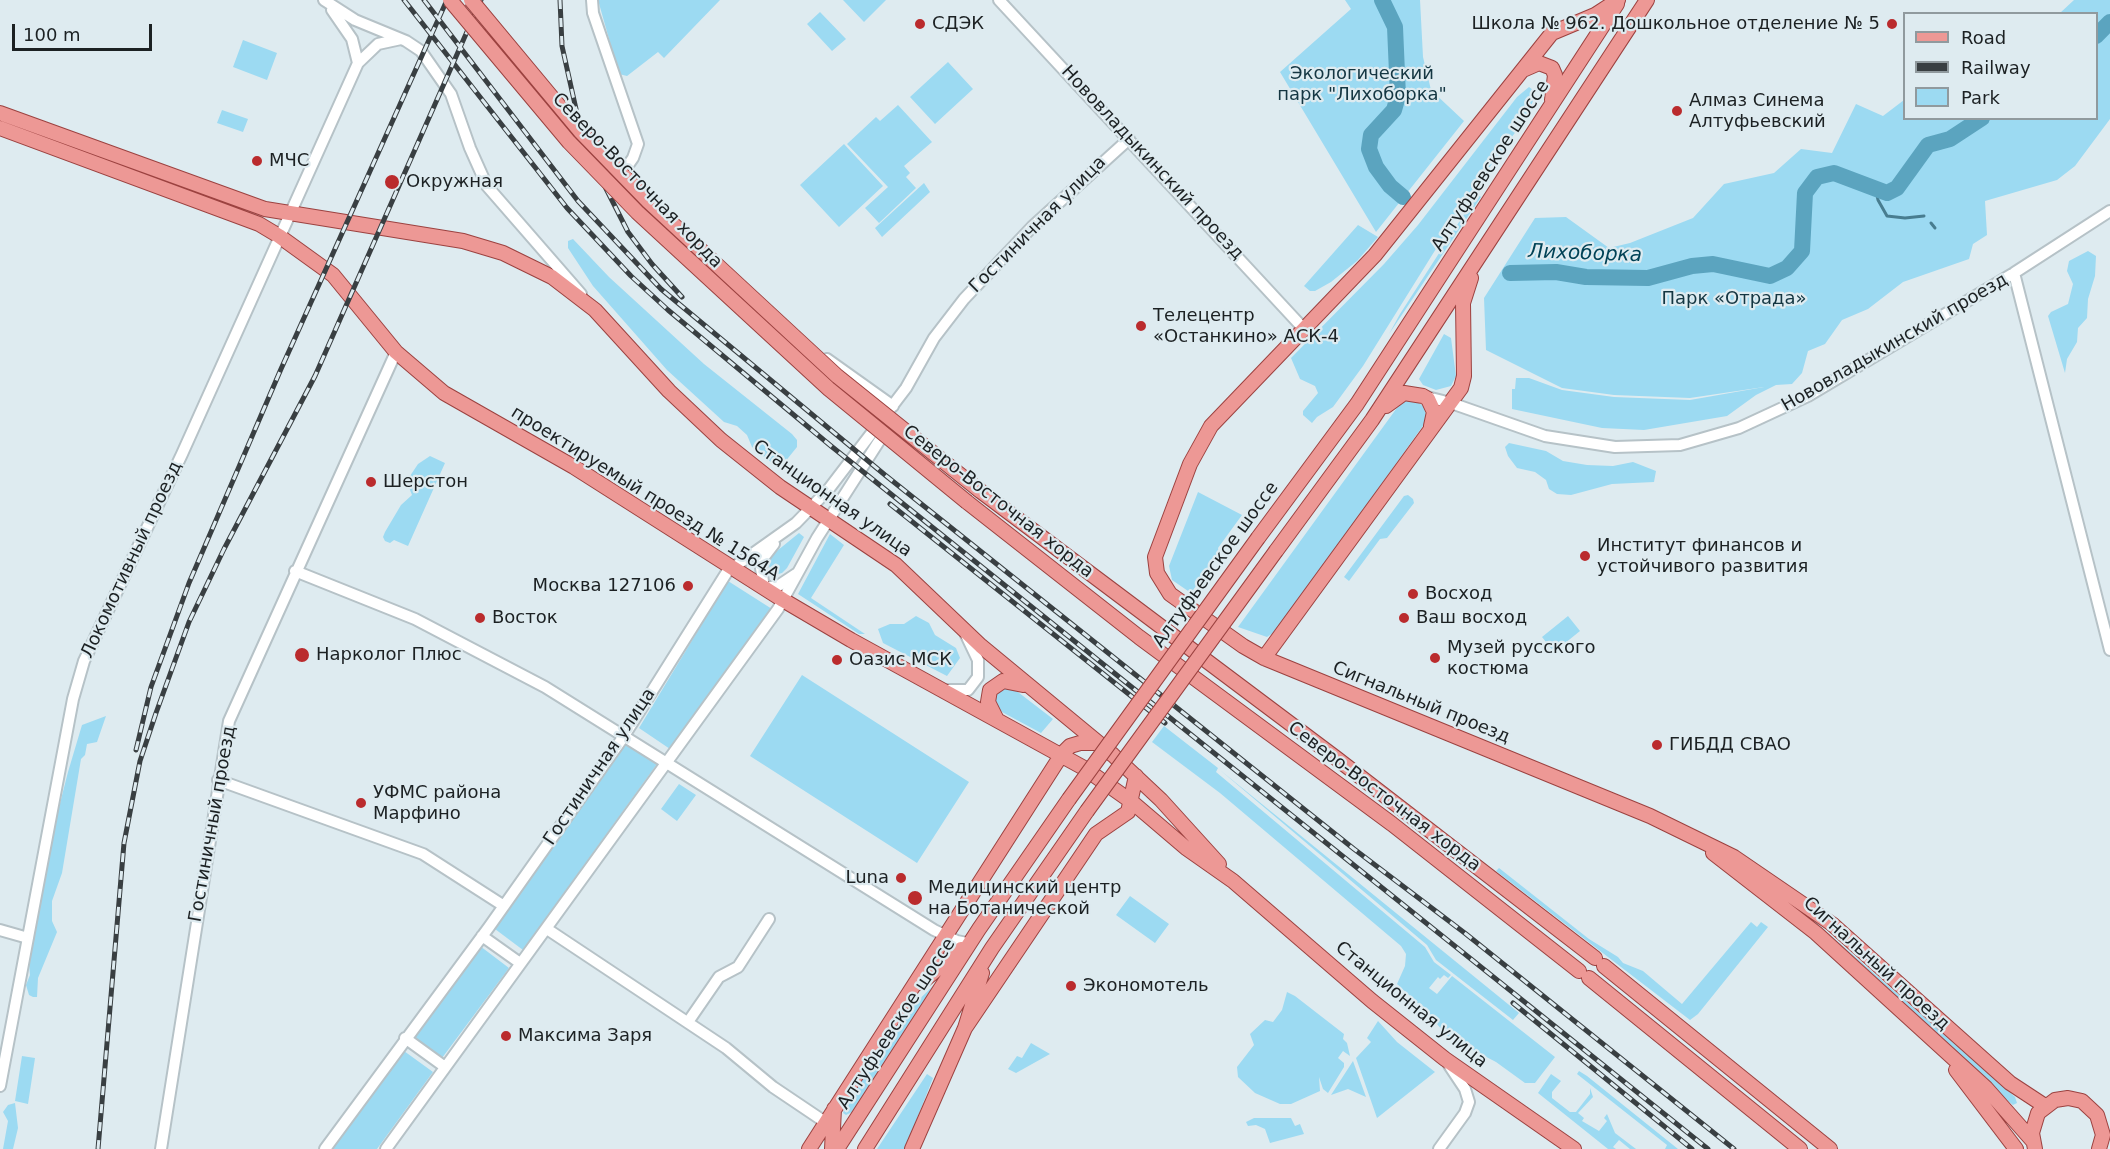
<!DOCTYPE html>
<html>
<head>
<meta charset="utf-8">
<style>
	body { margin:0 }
	#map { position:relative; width:2110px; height:1149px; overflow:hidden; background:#deebf0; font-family:"DejaVu Sans",sans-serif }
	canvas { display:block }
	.legend { position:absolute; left:1903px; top:12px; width:195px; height:108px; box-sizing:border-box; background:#deebf0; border:2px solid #909a9e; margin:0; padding:8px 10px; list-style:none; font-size:18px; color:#1c2123 }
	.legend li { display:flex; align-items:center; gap:12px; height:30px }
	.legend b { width:30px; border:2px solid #909a9e }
	.scale { position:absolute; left:12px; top:24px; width:140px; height:27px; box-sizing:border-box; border:3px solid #1c2123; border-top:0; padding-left:8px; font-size:18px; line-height:21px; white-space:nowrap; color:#1c2123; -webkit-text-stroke:4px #deebf0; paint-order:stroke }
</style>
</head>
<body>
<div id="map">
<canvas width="2110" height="1149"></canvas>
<ul class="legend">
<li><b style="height:8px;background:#ed9895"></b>Road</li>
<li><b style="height:8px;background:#393f42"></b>Railway</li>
<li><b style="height:16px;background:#9cdaf2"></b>Park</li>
</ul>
<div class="scale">100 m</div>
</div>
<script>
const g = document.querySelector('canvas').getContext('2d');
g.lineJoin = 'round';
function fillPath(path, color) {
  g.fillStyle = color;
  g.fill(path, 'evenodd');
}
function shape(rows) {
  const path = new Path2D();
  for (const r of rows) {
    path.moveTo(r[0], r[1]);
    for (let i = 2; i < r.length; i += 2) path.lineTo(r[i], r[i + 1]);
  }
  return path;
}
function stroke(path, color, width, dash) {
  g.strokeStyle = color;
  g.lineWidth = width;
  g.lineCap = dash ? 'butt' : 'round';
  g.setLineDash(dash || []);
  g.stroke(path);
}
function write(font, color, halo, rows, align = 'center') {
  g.font = font + ' "DejaVu Sans",sans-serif';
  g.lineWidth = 4.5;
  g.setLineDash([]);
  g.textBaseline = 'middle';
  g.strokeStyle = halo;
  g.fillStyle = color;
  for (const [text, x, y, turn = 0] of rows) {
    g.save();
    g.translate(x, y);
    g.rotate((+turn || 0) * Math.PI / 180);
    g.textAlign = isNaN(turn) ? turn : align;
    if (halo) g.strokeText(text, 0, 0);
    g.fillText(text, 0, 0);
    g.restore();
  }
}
fillPath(shape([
	[598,0,720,0,664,58,658,52,627,76,619,74],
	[843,0,886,0,864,22],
	[1345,0,1420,0,1423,57,1431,90,1464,121,1376,232,1280,72,1351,9],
	[2074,0,2110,0,2110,119,2075,166,2057,180,1985,201,1987,235,1973,244,1969,259,1903,282,1868,309,1842,320,1825,344,1808,351,1802,373,1792,384,1776,385,1756,395,1727,416,1644,430,1602,428,1512,409,1512,389,1515,389,1516,378,1529,378,1562,390,1614,397,1690,400,1764,387,1690,398,1614,395,1562,388,1486,350,1484,298,1535,218,1566,217,1609,248,1630,243,1693,218,1724,184,1774,173,1801,149,1832,153,1856,104,1883,116,1904,100,1904,118,2096,118,2096,14,2060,13],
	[820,12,846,39,832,51,807,24],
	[243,40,277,53,267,80,233,67],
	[948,62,973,89,935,124,910,97],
	[1529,87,1536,92,1528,115,1472,191,1363,366,1333,407,1317,417,1312,423,1303,415,1303,411,1318,393,1315,386,1300,379,1291,358,1384,264,1418,225,1517,97],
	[898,105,932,142,904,166,910,173,906,177,916,188,879,223,865,208,888,187,847,144,876,117,880,121],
	[222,110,248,119,243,132,217,123],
	[844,144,883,186,839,227,800,185],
	[924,183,930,192,882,237,875,228],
	[1477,194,1481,197,1389,334,1400,314],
	[1358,225,1378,237,1357,261,1331,282,1315,291,1310,291,1304,286],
	[573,239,609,277,704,364,792,434,797,440,797,447,784,463,778,466,772,463,752,447,747,435,737,426,724,422,667,370,593,286,568,248,568,241],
	[2088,251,2096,256,2095,276,2088,299,2087,318,2078,328,2077,342,2067,359,2065,373,2048,316,2051,312,2068,304,2073,284,2067,271,2069,261],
	[1444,334,1451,338,1456,376,1451,386,1436,390,1423,385,1419,379],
	[1415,400,1423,406,1426,414,1425,423,1276,631,1267,637,1238,627,1399,405,1406,401],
	[1509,443,1546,451,1563,461,1587,465,1613,466,1633,462,1656,471,1654,482,1612,484,1571,495,1557,494,1549,489,1546,480,1535,472,1517,468,1508,456,1505,447],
	[430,456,445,463,408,546,394,540,390,543,385,541,383,537,385,532,401,505,412,495,408,485,410,476,418,464],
	[1198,492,1242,515,1218,548,1219,554,1191,593,1172,580,1169,566],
	[1408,495,1413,499,1414,503,1387,538,1380,539,1349,581,1344,577,1404,496],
	[799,533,804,537,787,568,782,573,771,576,769,565,772,555],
	[830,534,844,545,811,598,865,634,859,634,798,594],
	[728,581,772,609,670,749,639,728],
	[916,616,929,623,935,635,956,648,960,658,947,676,883,643,878,629,890,624,904,624],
	[1568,616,1580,631,1554,652,1542,637],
	[802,675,969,782,917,863,750,756],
	[1000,687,1014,689,1053,719,1041,733,1002,712,992,700],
	[106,716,97,742,87,744,85,755,81,759,62,873,52,901,52,921,57,932,38,978,37,997,33,997,29,995,26,985,30,975,29,964,56,819,68,772,82,725],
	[1164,726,1218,768,1216,772,1425,947,1434,962,1451,975,1448,978,1444,975,1440,979,1438,977,1429,988,1437,994,1452,976,1555,1057,1535,1083,1525,1083,1496,1062,1448,1037,1426,1011,1397,984,1405,966,1406,954,1401,946,1220,793,1152,742],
	[626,744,657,764,523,950,495,929],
	[1220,770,1519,1013,1513,1020,1436,960,1427,945],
	[679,784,696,795,677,821,661,809],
	[1499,868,1589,939,1618,957,1623,963,1643,971,1682,1004,1751,922,1757,927,1761,922,1768,927,1698,1014,1690,1020,1496,871],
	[1130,896,1169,924,1155,943,1116,915],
	[1811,918,2015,1097,2017,1103,2013,1105,2002,1096,1827,936,1810,920],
	[480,946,509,968,442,1058,412,1035],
	[935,984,854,1111,846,1115,843,1113,848,1099,901,1017],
	[1287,992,1295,996,1344,1034,1343,1039,1347,1043,1350,1056,1343,1051,1338,1058,1344,1063,1344,1067,1328,1093,1323,1089,1319,1077,1320,1091,1291,1104,1280,1104,1255,1093,1238,1077,1237,1067,1254,1045,1250,1034,1265,1020,1273,1022,1282,1010],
	[1378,1021,1397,1042,1435,1072,1377,1118,1356,1058,1371,1042,1367,1038],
	[1031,1043,1050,1054,1016,1073,1008,1069,1017,1056,1022,1058],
	[404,1051,433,1072,377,1149,331,1149],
	[22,1056,35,1058,28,1104,15,1101],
	[1353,1061,1366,1097,1348,1089,1331,1095],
	[1579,1071,1587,1076,1678,1149,1665,1149,1667,1145,1577,1074],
	[927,1074,933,1078,905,1149,877,1149],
	[1551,1074,1561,1081,1552,1092,1552,1098,1570,1112,1576,1112,1590,1094,1590,1088,1593,1097,1578,1113,1584,1118,1582,1121,1599,1131,1607,1121,1604,1118,1607,1114,1615,1133,1636,1149,1630,1149,1619,1140,1613,1147,1616,1149,1608,1149,1538,1093],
	[15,1103,18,1128,13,1149,3,1149,8,1121,3,1112,8,1105],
	[1254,1118,1291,1118,1295,1126,1300,1124,1304,1134,1270,1143,1265,1129,1256,1125,1248,1126,1246,1122]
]), '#9cdaf2');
stroke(shape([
	[1876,191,1878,200,1887,216,1905,218,1924,216],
	[1931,223,1935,228]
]), '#487d90', 3);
stroke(shape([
	[1382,0,1395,27,1398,96,1394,110,1371,135,1369,149,1376,167,1390,186,1403,197],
	[2096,36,2110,22],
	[1510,273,1556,272,1586,277,1648,278,1692,266,1713,264,1770,276,1787,268,1802,251,1805,193,1817,177,1834,173,1887,193,1897,188,1928,145,1950,139,1982,118]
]), '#5ba4bf', 16);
const minor = shape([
	[324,0,355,20,406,41,421,51,451,94,470,148,487,186,581,294],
	[592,0,593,13,638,144,633,158,619,178],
	[999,0,1303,328],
	[332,10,352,39,358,63],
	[543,102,635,196],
	[685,244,731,287],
	[2014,273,2110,650],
	[827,359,893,406],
	[1423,396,1451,403,1545,436,1615,447,1680,445,1739,428,1808,396,2014,273,2110,211],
	[774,544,764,557,761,568,764,588,778,586,796,574],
	[295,571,415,619,545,687,934,930,957,941,967,943],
	[947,690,968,690,978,677,978,660,966,635],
	[218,780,423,854,504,906],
	[547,929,726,1048,773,1087,825,1122],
	[0,930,28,938],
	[482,936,520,963],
	[688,1022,719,977,738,967,769,919],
	[405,1038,445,1067],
	[0,1086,73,699,84,661,182,454,358,63,378,44,401,39],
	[161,1149,229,721,396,352],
	[325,1149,489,927,622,739,727,572,796,523,828,490,906,388,934,338,964,299,1032,227,1129,139],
	[386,1149,778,609,817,538,881,438,883,428],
	[1439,1149,1465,1113,1469,1102,1465,1089,1449,1065]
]);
const major = shape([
	[1618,0,1595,15,1552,33,1375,255,1211,426,1190,464,1155,557,1157,573,1170,594,1243,646,1264,658,1650,816,1734,857,1832,924,2010,1083,2045,1106],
	[1523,70,1539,63,1552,68,1555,75,1552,100],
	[0,113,265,209,463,241,503,253,552,277,595,310,669,391,721,440,780,487,896,565,981,646,1113,755,1161,800,1219,864],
	[0,128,259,224,279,236,333,275,396,352,444,393,574,467,783,600,851,640,1084,768,1132,802,1186,848,1233,881,1372,1001,1445,1059,1574,1149],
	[1386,406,1404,393,1423,396,1428,399,1434,412,1431,426],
	[979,490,1336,758,1595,958],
	[967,502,1139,637,1392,824,1579,971],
	[1258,538,1357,404,1617,4],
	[1276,551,1372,420,1647,0],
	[1264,658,1461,388,1464,376,1463,303,1471,278],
	[996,718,988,702,990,690,1003,681,1023,685],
	[1713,853,1816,933,1986,1088,2032,1140],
	[1604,966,1830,1149],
	[1589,978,1800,1149],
	[921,983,961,949],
	[965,1028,1096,834,1128,812,1136,776],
	[1956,1070,2016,1149],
	[809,1149,1062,754,1070,746,1080,743,1098,743],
	[832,1149,834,1109],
	[837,1149,979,929,1069,799],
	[865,1149,992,948,1087,811],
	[912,1149,965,1028,982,973],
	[2035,1149,2032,1133,2038,1113,2055,1100,2068,1098,2082,1101,2097,1115,2103,1135,2099,1149]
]);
stroke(minor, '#b6c2c7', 14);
stroke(major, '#9c4240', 16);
stroke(minor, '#fff', 10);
stroke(major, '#ed9895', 14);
const rail = shape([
	[404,0,567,208,631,276,668,310,831,446,1708,1149],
	[424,0,578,201,661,289,885,475,1354,849,1466,934,1734,1149],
	[560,0,562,46,584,145,628,232,652,264,682,297],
	[890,504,1165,723],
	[136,750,151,687,189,583,281,369,447,0],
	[1513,1003,1692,1149],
	[98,1149,124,843,140,761,156,713,189,622,224,549,315,376,481,0]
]);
stroke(rail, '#393f42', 5);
stroke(rail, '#deebf0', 3, [9]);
const majorBridge = shape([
	[450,0,569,142,637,212,829,389,967,502],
	[471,0,580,131,648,201,837,376,979,490],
	[1069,799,1258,538],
	[1087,811,1276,551]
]);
stroke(majorBridge, '#9c4240', 16, []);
stroke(majorBridge, '#ed9895', 14);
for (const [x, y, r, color] of [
	[920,24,6,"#ba2b2d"],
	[1892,24,6,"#ba2b2d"],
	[1677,111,6,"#ba2b2d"],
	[257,161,6,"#ba2b2d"],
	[392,182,8,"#ba2b2d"],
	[1141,326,6,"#ba2b2d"],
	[371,482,6,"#ba2b2d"],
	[1585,556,6,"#ba2b2d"],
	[688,586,6,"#ba2b2d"],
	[1413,594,6,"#ba2b2d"],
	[480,618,6,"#ba2b2d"],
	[1404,618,6,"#ba2b2d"],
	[302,655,8,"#ba2b2d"],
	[1435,658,6,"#ba2b2d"],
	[837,660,6,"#ba2b2d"],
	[1657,745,6,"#ba2b2d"],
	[361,803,6,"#ba2b2d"],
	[901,878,6,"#ba2b2d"],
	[915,898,8,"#ba2b2d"],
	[1071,986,6,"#ba2b2d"],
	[506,1036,6,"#ba2b2d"]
]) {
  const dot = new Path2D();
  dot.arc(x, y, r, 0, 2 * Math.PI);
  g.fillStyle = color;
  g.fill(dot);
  stroke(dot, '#deebf0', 2);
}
write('18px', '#1c2123', '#deebf0', [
	["СДЭК",932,24],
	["Школа № 962. Дошкольное отделение № 5",1880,24,"right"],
	["Алмаз Синема",1689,101],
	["Алтуфьевский",1689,122],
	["МЧС",269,161],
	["Окружная",406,182],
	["Телецентр",1153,316],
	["«Останкино» АСК-4",1153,337],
	["Шерстон",383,482],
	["Институт финансов и",1597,546],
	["устойчивого развития",1597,567],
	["Москва 127106",676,586,"right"],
	["Восход",1425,594],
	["Восток",492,618],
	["Ваш восход",1416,618],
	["Музей русского",1447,648],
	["костюма",1447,669],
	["Нарколог Плюс",316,655],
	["Оазис МСК",849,660],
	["ГИБДД СВАО",1669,745],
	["УФМС района",373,793],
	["Марфино",373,814],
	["Luna",889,878,"right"],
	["Медицинский центр",928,888],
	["на Ботанической",928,909],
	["Экономотель",1083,986],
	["Максима Заря",518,1036]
], 'left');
write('18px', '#143642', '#deebf0', [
	["Экологический",1362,74],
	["парк \"Лихоборка\"",1362,95],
	["Парк «Отрада»",1734,299]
]);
write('18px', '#1c2123', '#deebf0', [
	["Нововладыкинский проезд",1152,163,47],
	["Алтуфьевское шоссе",1491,166,-57],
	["Северо-Восточная хорда",637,181,46],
	["Гостиничная улица",1038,225,-45],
	["Нововладыкинский проезд",1895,343,-30],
	["проектируемый проезд № 1564А",645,494,32],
	["Станционная улица",832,499,35],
	["Северо-Восточная хорда",998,502,38],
	["Локомотивный проезд",132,560,-65],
	["Алтуфьевское шоссе",1216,565,-54],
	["Сигнальный проезд",1421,703,22],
	["Гостиничная улица",600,767,-56],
	["Северо-Восточная хорда",1384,797,37],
	["Гостиничный проезд",213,824,-80],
	["Сигнальный проезд",1876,964,42],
	["Станционная улица",1411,1005,39],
	["Алтуфьевское шоссе",897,1024,-57]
]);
write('italic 20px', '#004256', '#deebf0', [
	["Лихоборка",1585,254,2]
]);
</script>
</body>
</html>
